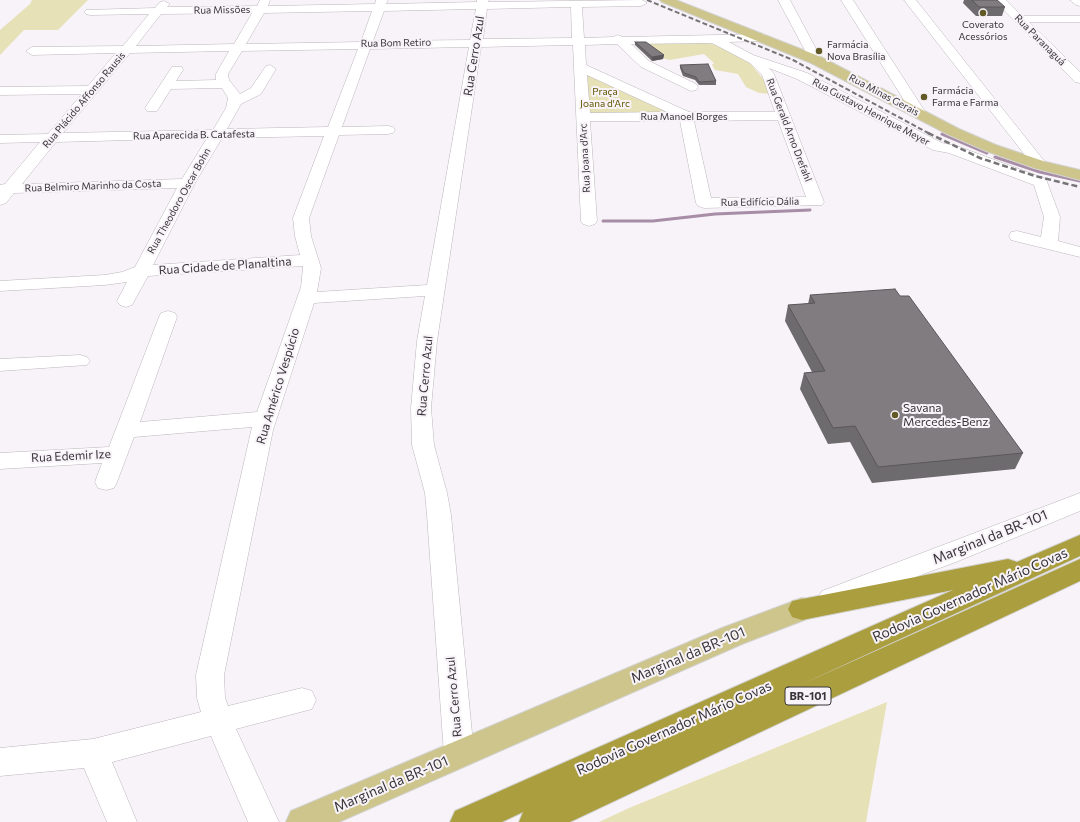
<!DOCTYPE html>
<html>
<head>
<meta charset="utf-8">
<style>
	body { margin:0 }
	canvas { display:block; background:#f8f3f8 }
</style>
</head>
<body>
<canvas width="1080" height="822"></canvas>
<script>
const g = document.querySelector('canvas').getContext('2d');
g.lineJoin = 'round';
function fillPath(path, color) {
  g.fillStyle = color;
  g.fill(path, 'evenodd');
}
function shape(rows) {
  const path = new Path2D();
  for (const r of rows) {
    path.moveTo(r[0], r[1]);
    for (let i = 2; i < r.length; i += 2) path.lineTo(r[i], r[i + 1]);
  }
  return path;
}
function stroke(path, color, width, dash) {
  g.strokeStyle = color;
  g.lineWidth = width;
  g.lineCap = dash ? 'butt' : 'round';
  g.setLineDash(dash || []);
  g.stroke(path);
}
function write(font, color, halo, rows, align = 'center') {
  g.font = font + ' Commissioner,sans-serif';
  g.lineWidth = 4;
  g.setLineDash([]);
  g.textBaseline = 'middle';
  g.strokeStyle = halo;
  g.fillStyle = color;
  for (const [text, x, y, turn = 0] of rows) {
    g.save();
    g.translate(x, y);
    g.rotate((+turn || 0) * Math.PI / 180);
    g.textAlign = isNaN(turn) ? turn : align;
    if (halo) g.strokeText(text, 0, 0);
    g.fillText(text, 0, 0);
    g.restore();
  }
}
fillPath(shape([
	[32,0,88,0,58,30,24,30,0,55,0,30,30,4],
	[701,42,717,45,750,63,765,81,770,94,759,93,746,87,738,74,715,70,712,65,714,63,704,54,670,60,665,59,647,45,648,43],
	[585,71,671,113,590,113],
	[887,702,866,822,599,822,629,808]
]), '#e7e1b8');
stroke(shape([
	[942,134,987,153],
	[995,157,1040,172,1080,181],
	[603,221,653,221,715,214,810,210]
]), '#a78da6', 3);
const minor = shape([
	[260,0,270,0,268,6,375,4,376,0,388,0,386,4,477,2,477,0,489,0,488,2,642,0,647,3,641,6,582,7,584,38,613,37,618,35,623,37,764,34,766,37,764,40,760,41,729,42,753,55,807,73,942,143,957,146,1046,179,1060,217,1058,241,1080,247,1080,257,1011,240,1009,236,1011,232,1017,231,1041,237,1044,217,1034,185,949,153,933,150,797,79,769,68,774,74,824,202,822,205,704,208,698,206,696,203,680,121,590,121,597,221,595,224,589,226,583,224,581,221,573,45,481,47,437,341,431,408,434,445,447,493,451,515,474,754,469,764,459,768,449,764,444,754,427,515,425,493,412,445,411,408,417,341,425,296,314,303,273,430,224,675,225,698,228,706,302,688,312,691,316,700,312,709,236,729,279,822,248,822,211,736,112,762,137,822,107,822,84,768,0,776,0,748,93,739,201,712,197,698,196,675,252,427,134,437,117,482,114,488,106,490,98,488,95,482,102,463,0,469,0,453,109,447,159,317,161,313,168,311,175,313,177,317,140,422,257,412,301,287,303,268,303,266,148,276,132,305,126,307,120,305,117,301,127,282,105,285,0,291,0,281,105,275,122,272,135,267,177,188,14,193,6,203,0,205,0,185,5,184,40,142,0,143,0,135,48,134,82,94,0,95,0,87,88,86,116,53,32,55,26,51,32,47,123,46,149,14,90,15,86,14,84,12,86,10,155,8,160,2,164,1,170,4,167,7,257,6,260,0],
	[571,7,572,38,483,39,487,9,571,7],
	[476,9,470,40,373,41,384,11,476,9],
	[372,11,361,42,246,44,264,13,372,11],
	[252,13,234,44,136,46,161,14,252,13],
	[712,43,750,63,762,75,775,112,689,112,586,65,585,45,617,44,641,67,691,91,696,90,698,87,696,84,649,61,631,44,712,43],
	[469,47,427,285,317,292,321,268,311,236,309,218,339,135,388,134,393,133,395,130,393,127,388,126,342,127,370,49,469,47],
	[358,49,328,127,227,129,241,104,261,94,276,69,270,65,266,66,251,88,240,94,229,80,228,74,242,51,358,49],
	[229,51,216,74,216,80,176,81,183,70,182,67,172,67,145,108,147,111,157,111,171,89,222,88,228,98,226,108,213,130,63,133,130,53,229,51],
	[587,75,667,112,590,113,587,75],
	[778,120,806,197,711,198,694,121,778,120],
	[324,136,293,218,295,236,300,255,153,265,195,183,222,138,324,136],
	[207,138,182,179,22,184,56,142,207,138],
	[778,0,790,0,822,60,820,63,816,64,810,60,778,0],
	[841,0,853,0,926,113,924,116,914,116,841,0],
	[904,0,916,0,1045,162,1048,165,1045,168,1035,168,904,0],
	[994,0,1006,0,1022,16,1080,16,1080,22,1029,22,1080,72,1080,83,1075,82,994,0],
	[1070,0,1080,0,1080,6,1076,5,1070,0],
	[80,355,87,357,90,361,87,365,0,371,0,359,80,355],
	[1080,493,1080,511,956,562,831,608,822,605,818,598,822,591,1080,493]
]);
const major = shape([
	[660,0,676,0,821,57,959,129,996,145,1046,162,1080,170,1080,180,1034,168,986,151,949,135,811,63,662,2,660,0],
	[802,598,812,601,816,609,812,617,742,644,339,822,286,822,291,811,722,628,802,598]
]);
const highway = shape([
	[1080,535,1080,556,798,686,1080,559,1080,581,570,822,519,822,523,812,502,822,450,822,455,811,953,590,802,620,792,617,788,609,792,601,1008,559,1017,562,1080,535]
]);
stroke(minor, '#bbb6bb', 1);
stroke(major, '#d3d3d3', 2);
stroke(highway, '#d3d3d3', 2);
fillPath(minor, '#fff');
fillPath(major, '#cdc58c');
fillPath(highway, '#ab9e3f');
stroke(shape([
	[647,0,793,60,930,134]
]), '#777477', 2, [5, 2.5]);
stroke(shape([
	[928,133,980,158,1035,176,1080,187]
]), '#777477', 2.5, [6, 3]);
fillPath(shape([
	[964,0,997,0,1005,7,1002,16,976,16,963,3],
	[635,42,664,55,663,59,652,61,635,45],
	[680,65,716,81,716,85,699,85,695,80,683,76,680,68],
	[810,295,900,296,1023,453,1015,469,872,483,850,442,828,444,800,389,804,373,812,372,785,321,788,305,808,304]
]), '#6e6b6e');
fillPath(shape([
	[664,55,663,59,652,61,652,57]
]), '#5a575a');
const building = shape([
	[972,0,997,0,1005,7,979,7,972,0],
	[635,42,646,42,664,55,652,57,635,42],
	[708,64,716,81,699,82,696,77,684,73,680,65,708,64],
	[895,289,900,296,909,296,1023,453,878,467,855,426,833,428,804,373,825,371,788,305,815,303,810,295,895,289]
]);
fillPath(building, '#807c80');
stroke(building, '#5a575a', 1);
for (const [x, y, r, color] of [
	[983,13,4,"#615926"],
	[819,51,4,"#615926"],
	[924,97,4,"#615926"],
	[895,415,4,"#615926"]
]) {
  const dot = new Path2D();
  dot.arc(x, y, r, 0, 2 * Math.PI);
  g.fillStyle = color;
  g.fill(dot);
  stroke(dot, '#f8f3f8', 1.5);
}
write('10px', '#383638', '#f8f3f8', [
	["Rua Missões",222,10,-1],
	["Rua Paranaguá",1040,40,45],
	["Rua Bom Retiro",396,43,-1],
	["Rua Minas Gerais",884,95,28],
	["Rua Plácido Affonso Rausis",84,100,-50],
	["Rua Gustavo Henrique Meyer",871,112,28],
	["Rua Manoel Borges",684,117],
	["Rua Gerald Arno Drefahl",789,130,69],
	["Rua Aparecida B. Catafesta",194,135,-1],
	["Rua Joana d'Arc",585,158,-93],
	["Rua Belmiro Marinho da Costa",93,186,-2],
	["Rua Theodoro Oscar Bohn",179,201,-61],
	["Rua Edifício Dália",760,202,-1]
]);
write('10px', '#383638', '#f8f3f8', [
	["Coverato",983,25,"center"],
	["Acessórios",983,37,"center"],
	["Farmácia",827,45],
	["Nova Brasília",827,57],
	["Farmácia",932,91],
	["Farma e Farma",932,103]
], 'left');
write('10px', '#615702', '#f8f3f8', [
	["Praça",605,92],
	["Joana d'Arc",605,104]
]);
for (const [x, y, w] of [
	[808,696,46]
]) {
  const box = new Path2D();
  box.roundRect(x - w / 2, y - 9, w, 18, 3);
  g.fillStyle = '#f8f3f8';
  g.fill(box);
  stroke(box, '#383638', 1);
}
write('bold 11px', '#383638', null, [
	["BR-101",808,696]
]);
write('12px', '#383638', '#f8f3f8', [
	["Rua Cerro Azul",474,56,-81],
	["Rua Cidade de Planaltina",225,266,-4],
	["Rua Cerro Azul",425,376,-85],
	["Rua Américo Vespúcio",278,386,-73],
	["Rua Edemir Ize",71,456,-3],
	["Rua Cerro Azul",454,697,-95]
]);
write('12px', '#383638', '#f8f3f8', [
	["Savana",903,408],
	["Mercedes-Benz",903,422]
], 'left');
write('14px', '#383638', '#f8f3f8', [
	["Marginal da BR-101",990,537,-22],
	["Rodovia Governador Mário Covas",970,595,-24],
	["Marginal da BR-101",688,655,-23],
	["Rodovia Governador Mário Covas",674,728,-24],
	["Marginal da BR-101",391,784,-23]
]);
</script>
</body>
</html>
